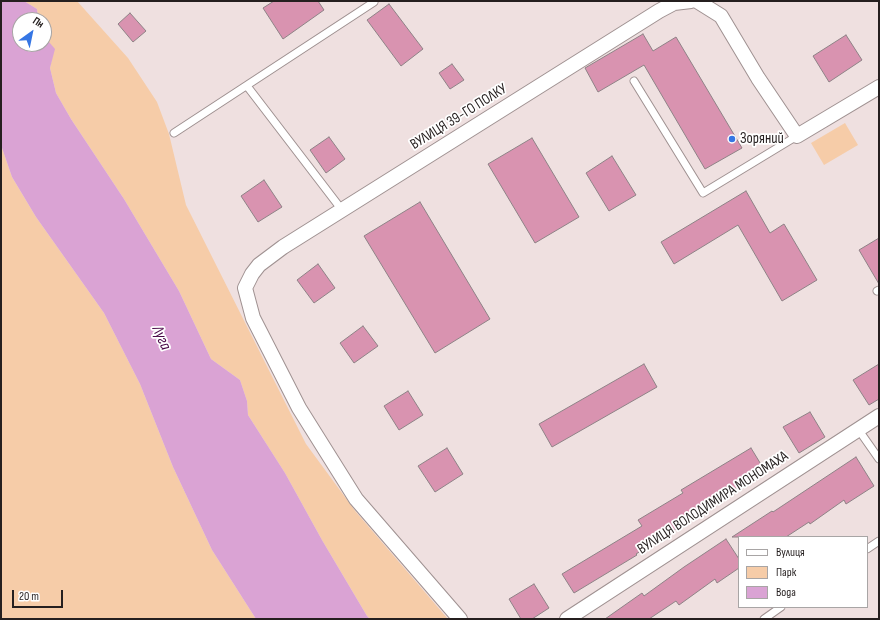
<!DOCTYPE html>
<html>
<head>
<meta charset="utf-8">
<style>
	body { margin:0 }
	#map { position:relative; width:880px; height:620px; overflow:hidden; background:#efe0e0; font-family:"Sofia Sans Condensed",sans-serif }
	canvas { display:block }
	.frame { position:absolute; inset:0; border:2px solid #251f1f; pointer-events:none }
	.legend { position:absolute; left:738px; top:536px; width:130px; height:72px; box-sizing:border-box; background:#fff; border:1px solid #a8a5a5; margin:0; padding:5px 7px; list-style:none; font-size:12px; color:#251f1f }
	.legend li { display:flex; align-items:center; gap:8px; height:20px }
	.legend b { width:20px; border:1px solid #a8a5a5 }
	.north { position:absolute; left:12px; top:12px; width:40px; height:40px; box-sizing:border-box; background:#fff; border:1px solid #a8a5a5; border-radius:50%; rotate:33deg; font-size:11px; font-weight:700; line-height:16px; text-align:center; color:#251f1f }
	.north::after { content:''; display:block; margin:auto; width:14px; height:18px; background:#3676e4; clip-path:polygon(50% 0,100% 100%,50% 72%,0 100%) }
	.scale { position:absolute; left:12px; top:590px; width:51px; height:18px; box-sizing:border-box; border:2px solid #251f1f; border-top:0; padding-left:5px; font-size:12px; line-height:14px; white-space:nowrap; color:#251f1f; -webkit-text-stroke:3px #fff; paint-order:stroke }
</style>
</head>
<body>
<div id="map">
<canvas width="880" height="620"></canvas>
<div class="frame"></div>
<ul class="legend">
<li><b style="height:5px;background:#fff"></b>Вулиця</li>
<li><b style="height:11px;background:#f6cca8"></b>Парк</li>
<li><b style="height:11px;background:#daa3d4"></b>Вода</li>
</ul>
<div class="north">Пн</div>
<div class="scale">20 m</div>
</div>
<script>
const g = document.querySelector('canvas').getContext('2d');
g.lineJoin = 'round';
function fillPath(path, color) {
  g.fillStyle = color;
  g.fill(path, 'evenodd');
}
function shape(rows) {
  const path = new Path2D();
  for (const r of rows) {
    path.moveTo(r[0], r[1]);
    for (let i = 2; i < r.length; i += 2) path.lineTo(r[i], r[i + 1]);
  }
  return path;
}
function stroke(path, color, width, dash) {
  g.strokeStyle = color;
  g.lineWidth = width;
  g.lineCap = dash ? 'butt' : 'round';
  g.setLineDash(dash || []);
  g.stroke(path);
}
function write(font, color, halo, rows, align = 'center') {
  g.font = font + ' "Sofia Sans Condensed",sans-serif';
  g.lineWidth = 3.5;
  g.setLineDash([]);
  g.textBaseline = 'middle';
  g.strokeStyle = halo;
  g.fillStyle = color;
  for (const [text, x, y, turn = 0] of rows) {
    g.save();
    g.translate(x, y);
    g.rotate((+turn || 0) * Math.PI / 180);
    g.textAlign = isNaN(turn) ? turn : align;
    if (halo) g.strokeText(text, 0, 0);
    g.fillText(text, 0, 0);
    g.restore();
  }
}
fillPath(shape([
	[24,1,77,1,128,58,157,102,169,134,186,205,306,444,356,512,448,619,370,619,367,616,322,540,285,473,248,415,247,401,240,380,211,359,179,291,124,199,71,119,56,93,50,68,54,49,44,36,44,20,38,20,37,9],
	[845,123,858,145,824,165,811,143],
	[1,145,12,177,36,217,104,313,140,384,173,467,212,550,256,619,1,619]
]), '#f6cca8');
fillPath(shape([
	[1,1,24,1,37,9,38,20,20,20,20,44,44,44,44,36,55,49,50,68,56,93,71,119,124,199,179,291,211,359,240,380,247,401,248,415,285,473,322,540,367,616,370,619,256,619,212,550,173,467,140,384,104,313,36,217,12,177,1,145]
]), '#daa3d4');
const building = shape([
	[274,1,318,1,324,10,283,39,263,8,274,1],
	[389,4,423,49,401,66,367,20,389,4],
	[130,13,146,31,133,42,118,24,130,13],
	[643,34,653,51,676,37,742,148,705,169,644,65,598,92,585,68,643,34],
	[846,35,862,60,829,82,813,56,846,35],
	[452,64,464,80,450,89,439,73,452,64],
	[329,137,345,159,326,173,310,150,329,137],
	[532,138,579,217,535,243,488,164,532,138],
	[612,156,636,195,609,211,586,173,612,156],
	[264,180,282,207,258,222,241,196,264,180],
	[746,191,770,233,784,224,817,280,782,301,738,225,674,264,661,242,746,191],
	[420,202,490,319,435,353,364,236,420,202],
	[879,238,879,284,859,250,879,238],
	[318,264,335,288,314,303,297,280,318,264],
	[363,326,378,346,354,363,340,343,363,326],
	[644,364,657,387,552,447,539,424,644,364],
	[879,364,879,399,869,405,853,380,879,364],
	[408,391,423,415,399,430,384,406,408,391],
	[810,412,825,437,799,453,783,427,810,412],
	[447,448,463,474,435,492,418,466,447,448],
	[751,448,765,471,721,497,723,500,636,554,637,555,574,593,562,574,642,526,638,520,683,493,681,490,751,448],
	[856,457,874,486,846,504,844,500,810,524,809,522,786,537,732,537,772,511,773,512,856,457],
	[726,539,739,559,739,568,717,583,715,579,679,605,676,601,649,619,605,619,642,593,644,596,684,567,726,539],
	[534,584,549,608,532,619,521,619,509,599,534,584]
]);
fillPath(building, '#d993b0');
stroke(building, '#8e8286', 1);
const lane = shape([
	[634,81,703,193,797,136],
	[247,86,342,210],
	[174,133,374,2],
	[877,291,879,290],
	[858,429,879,459],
	[867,549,879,541],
	[764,619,781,607]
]);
const street = shape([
	[697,1,721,16,758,78,797,136,879,87],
	[460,619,356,499,299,408,253,318,245,288,252,274,259,265,283,247,659,11,674,3,691,1],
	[567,619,879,416]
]);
stroke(lane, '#9f9191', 9);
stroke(street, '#9f9191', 16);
stroke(lane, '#fff', 7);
stroke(street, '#fff', 14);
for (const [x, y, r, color] of [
	[732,139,4,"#3676e4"]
]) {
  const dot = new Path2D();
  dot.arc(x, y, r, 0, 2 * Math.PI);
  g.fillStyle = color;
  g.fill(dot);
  stroke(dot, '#fff', 1.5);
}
write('15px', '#251f1f', '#fff', [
	["ВУЛИЦЯ 39-ГО ПОЛКУ",459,117,-32],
	["ВУЛИЦЯ ВОЛОДИМИРА МОНОМАХА",713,503,-33]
]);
write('15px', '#251f1f', '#fff', [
	["Зоряний",740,139]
], 'left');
write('italic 16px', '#490747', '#fff', [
	["Луга",161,338,66]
]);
</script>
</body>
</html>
